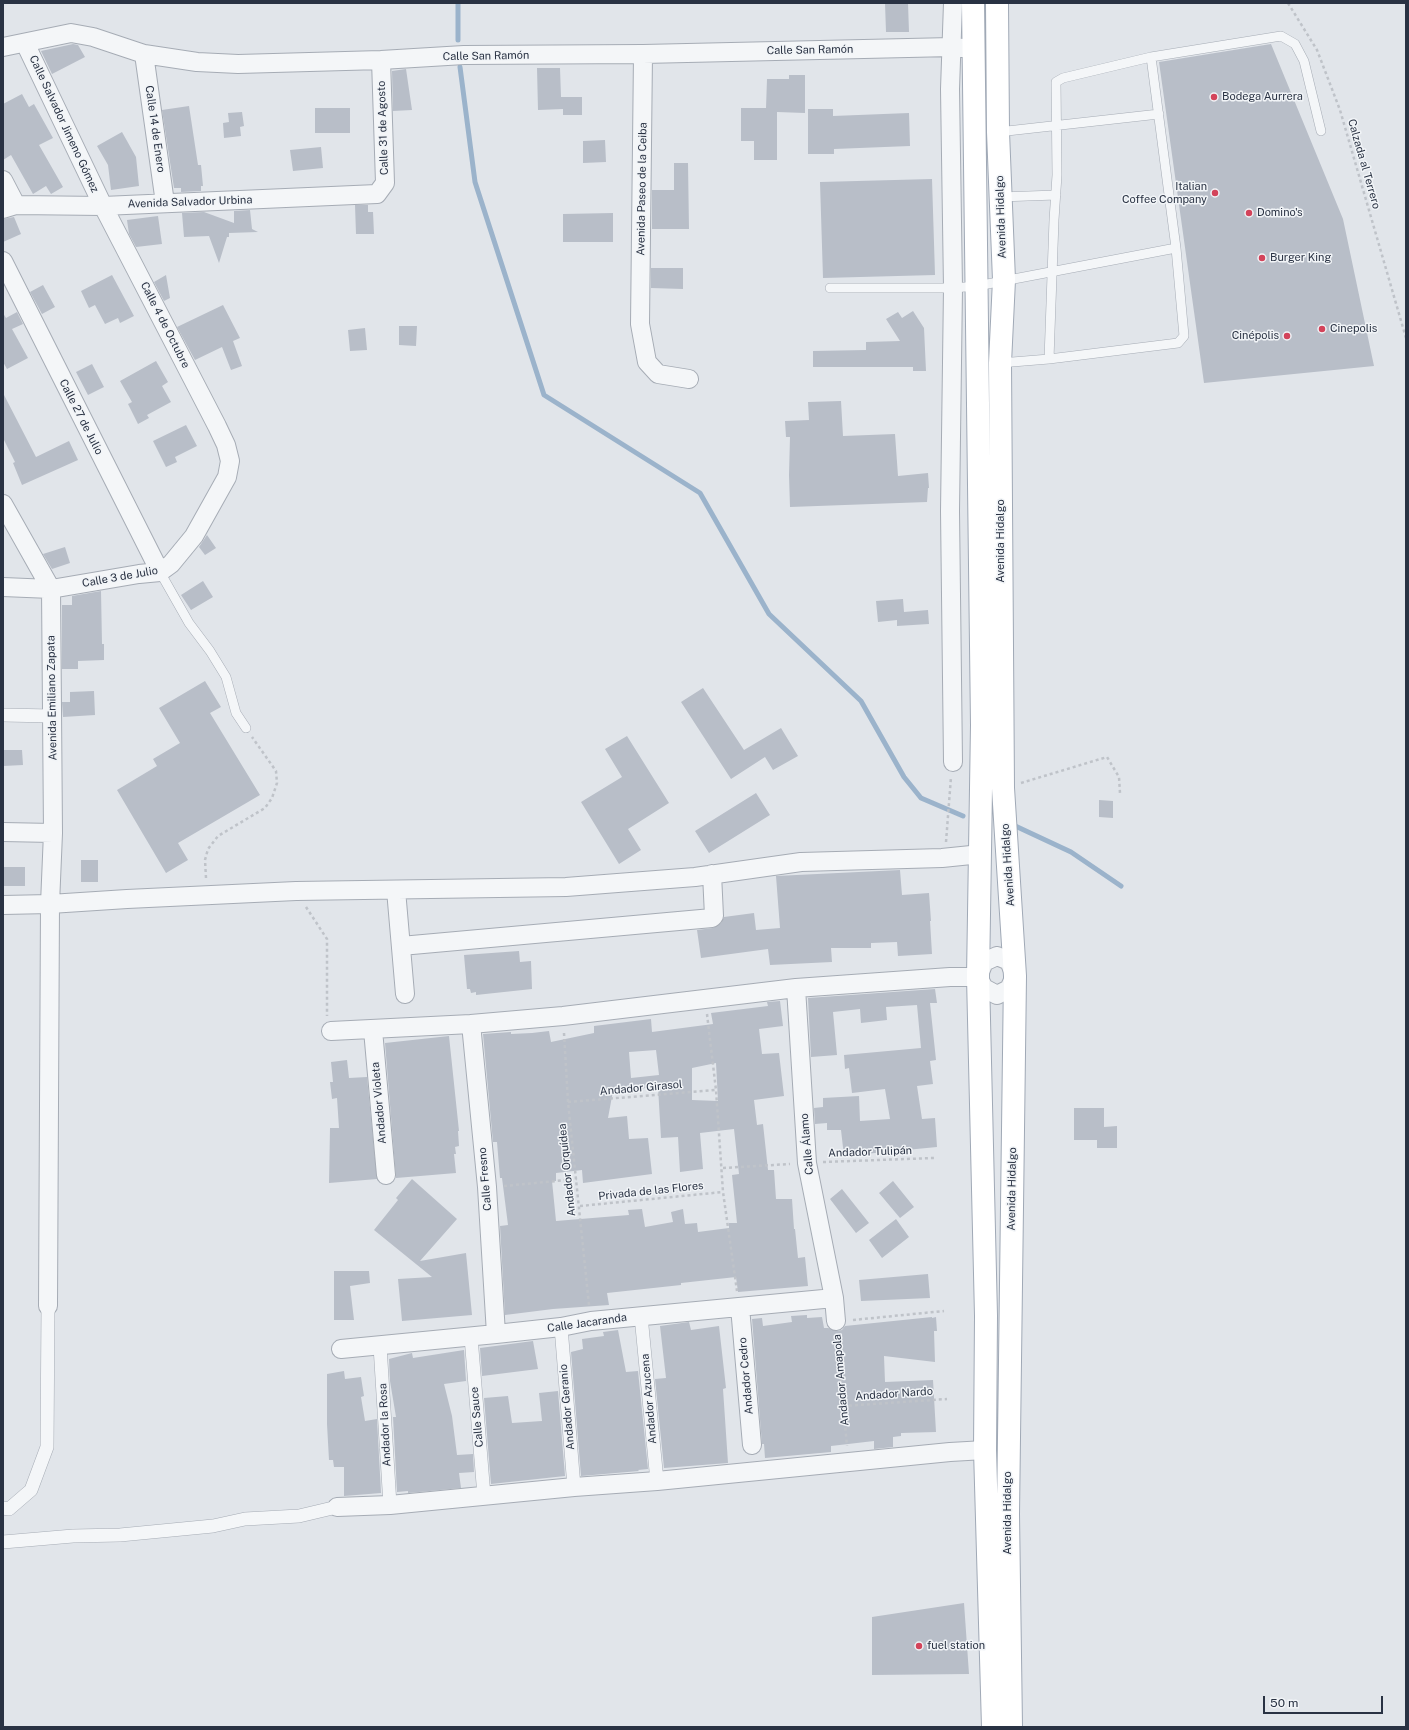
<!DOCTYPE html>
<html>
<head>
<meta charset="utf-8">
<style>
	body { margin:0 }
	#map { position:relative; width:1409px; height:1730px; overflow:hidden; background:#e1e5ea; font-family:"Public Sans",sans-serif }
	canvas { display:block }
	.frame { position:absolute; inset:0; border:4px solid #293243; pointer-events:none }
	.scale { position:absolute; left:1263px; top:1696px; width:120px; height:18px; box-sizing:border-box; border:2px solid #293243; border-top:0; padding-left:5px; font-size:12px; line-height:14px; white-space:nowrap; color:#293243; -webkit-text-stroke:3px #f1f4f7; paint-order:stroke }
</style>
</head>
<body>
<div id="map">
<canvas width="1409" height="1730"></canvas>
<div class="frame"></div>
<div class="scale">50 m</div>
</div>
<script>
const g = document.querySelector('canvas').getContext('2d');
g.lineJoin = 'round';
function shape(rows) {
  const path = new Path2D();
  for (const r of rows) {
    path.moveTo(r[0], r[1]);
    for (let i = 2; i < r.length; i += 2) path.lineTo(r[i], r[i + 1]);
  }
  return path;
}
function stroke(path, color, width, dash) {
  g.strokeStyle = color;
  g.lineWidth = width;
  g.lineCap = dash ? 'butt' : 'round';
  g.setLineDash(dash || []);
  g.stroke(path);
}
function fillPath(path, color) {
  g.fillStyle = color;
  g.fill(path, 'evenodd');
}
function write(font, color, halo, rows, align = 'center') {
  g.font = font + ' "Public Sans",sans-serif';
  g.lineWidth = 3;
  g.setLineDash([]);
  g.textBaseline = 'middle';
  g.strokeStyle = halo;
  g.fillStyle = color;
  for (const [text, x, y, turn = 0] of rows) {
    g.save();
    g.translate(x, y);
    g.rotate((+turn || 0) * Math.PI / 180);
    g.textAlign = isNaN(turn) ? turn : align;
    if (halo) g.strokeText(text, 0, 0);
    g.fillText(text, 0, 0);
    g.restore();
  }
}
stroke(shape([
	[458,3,458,40],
	[460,67,475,182,544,395,700,493,769,614,861,701,904,777,921,798,963,816],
	[1011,824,1071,852,1121,886]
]), '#9bb3cb', 5);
fillPath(shape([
	[885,3,908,3,909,32,886,32],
	[73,44,78,45,85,57,52,74,41,51],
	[1271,44,1343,219,1374,366,1204,383,1159,62],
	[537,68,560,68,561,97,582,97,582,115,563,115,563,109,538,110],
	[406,69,412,110,393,111,392,71],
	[789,75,805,75,805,113,777,112,777,160,754,160,754,141,741,141,741,108,766,108,767,79,789,79],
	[22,94,29,107,34,104,53,138,39,145,63,187,51,194,46,186,33,194,11,155,3,160,3,104],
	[189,106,198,165,201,165,203,186,201,186,201,191,181,192,181,188,174,188,162,110],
	[315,108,350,108,350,133,315,133],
	[808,109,833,109,833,116,909,113,910,146,834,149,834,154,808,154],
	[242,112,244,126,240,127,241,136,224,138,223,123,229,122,228,113],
	[122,132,136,157,139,186,111,190,108,165,97,146],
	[605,140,606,162,583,163,583,141],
	[321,147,323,168,293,171,290,150],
	[674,163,688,163,689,229,652,229,652,190,674,190],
	[932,179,935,275,823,278,820,182],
	[355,205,368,205,368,212,373,212,374,234,356,234],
	[250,210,252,229,258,232,229,233,229,237,227,237,219,263,209,236,184,237,182,213,204,212,234,223,234,211],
	[613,213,613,242,563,242,563,214],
	[158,216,162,244,136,247,129,234,127,220],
	[14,217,21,234,3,242,3,219],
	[651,268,683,268,683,289,651,288],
	[112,275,134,316,120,323,118,318,105,324,95,305,89,308,81,291],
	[166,275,170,298,164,301,154,282],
	[43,285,55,307,42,314,30,292],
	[223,305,240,338,233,341,242,366,231,370,222,347,195,360,177,327],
	[913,311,924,328,926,371,913,371,913,367,813,367,813,351,866,350,866,342,900,341,886,319,898,312,902,318],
	[17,312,23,324,12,329,28,358,7,369,3,362,3,313,6,318],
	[399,326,417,326,416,346,399,345],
	[365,328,367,350,350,351,348,330],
	[156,361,168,382,162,386,171,402,147,415,149,418,138,424,128,404,132,402,120,381],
	[92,364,104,387,88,395,76,372],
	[3,393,36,457,69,441,78,460,22,485,13,463,15,462,3,438],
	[841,401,843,436,895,434,898,476,928,473,929,488,928,488,927,502,790,507,789,475,790,437,786,437,785,421,809,420,808,402],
	[186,425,197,446,175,457,177,462,166,467,153,441],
	[207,535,216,548,205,555,199,547],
	[65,547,70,563,52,569,43,554],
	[203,581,213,597,191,610,181,595],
	[101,591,102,644,104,644,104,660,78,661,78,669,62,669,62,605,72,605,72,596],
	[903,599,904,612,928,610,929,624,897,626,897,620,878,622,876,601],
	[205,681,221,707,210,713,260,795,178,843,188,860,166,873,117,790,157,766,153,759,180,743,159,708],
	[703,688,744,750,781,728,798,756,773,770,765,757,731,779,681,702],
	[94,691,95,715,63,717,62,702,70,702,70,692],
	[627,736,669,803,628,829,641,850,619,864,581,802,622,777,605,749],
	[3,750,22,750,23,765,3,766],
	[756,793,770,815,709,853,695,831],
	[1099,800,1113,801,1113,818,1099,817],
	[81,860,98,860,98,882,81,882],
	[3,867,25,867,25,886,3,886],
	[900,870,902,895,929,893,931,921,930,921,932,954,898,956,897,942,871,943,871,948,831,948,832,962,770,965,768,949,701,958,697,930,713,928,721,923,724,917,754,913,756,930,780,928,776,876],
	[519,951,520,962,531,961,532,989,476,995,476,992,471,993,470,989,467,989,464,955],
	[935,989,937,1003,930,1003,936,1060,930,1061,933,1084,917,1086,922,1119,935,1118,937,1147,844,1156,841,1130,827,1130,827,1123,815,1124,814,1108,823,1107,823,1098,859,1096,860,1121,890,1119,885,1089,852,1093,849,1068,845,1069,844,1055,921,1048,917,1005,886,1007,887,1020,861,1023,860,1009,833,1012,837,1055,811,1057,808,998],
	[780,1001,783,1026,759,1029,762,1054,779,1053,784,1096,754,1100,757,1125,763,1124,768,1170,774,1170,776,1199,792,1199,794,1229,795,1229,798,1258,805,1257,808,1286,738,1292,736,1277,681,1283,681,1285,607,1293,609,1305,553,1309,505,1315,500,1226,508,1225,502,1178,500,1178,497,1142,493,1142,483,1034,511,1032,511,1034,532,1033,549,1031,551,1042,594,1033,594,1026,651,1019,652,1032,713,1024,711,1013,768,1006,767,1002],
	[656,1050,659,1075,631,1078,629,1052],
	[716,1063,718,1101,692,1100,692,1068],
	[658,1087,661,1138,678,1137,680,1172,703,1169,700,1133,734,1129,739,1174,732,1175,737,1223,729,1223,729,1228,698,1232,697,1223,685,1224,683,1209,671,1212,673,1222,645,1227,642,1209,628,1210,629,1215,556,1221,552,1181,556,1181,556,1173,582,1170,583,1183,652,1174,648,1138,629,1139,627,1116,608,1118,613,1091],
	[449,1036,459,1131,458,1131,459,1146,455,1147,456,1154,454,1154,456,1173,396,1178,385,1043],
	[347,1060,349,1078,367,1077,377,1179,329,1183,330,1128,339,1128,337,1098,332,1099,330,1082,333,1082,331,1062],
	[1074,1108,1104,1108,1104,1127,1117,1126,1117,1148,1097,1148,1097,1140,1074,1140],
	[412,1179,457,1219,420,1261,466,1253,472,1315,402,1321,398,1279,432,1277,374,1230,398,1200,396,1198],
	[893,1181,914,1207,900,1218,879,1193],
	[842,1189,869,1223,856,1233,830,1199],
	[896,1219,909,1237,882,1258,869,1240],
	[334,1271,369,1271,370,1283,350,1286,354,1320,334,1320],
	[928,1274,930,1298,861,1301,859,1280],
	[807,1315,807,1318,822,1317,824,1328,828,1328,837,1331,842,1330,845,1326,932,1317,932,1318,936,1317,937,1331,934,1331,935,1362,884,1356,885,1382,933,1380,936,1432,901,1433,901,1436,893,1437,893,1447,874,1449,874,1441,831,1446,831,1452,765,1458,764,1444,762,1444,752,1319,762,1318,763,1326,792,1322,791,1316],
	[689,1322,691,1330,719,1326,726,1388,723,1389,728,1463,664,1468,655,1379,666,1378,660,1326],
	[618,1330,626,1372,638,1371,648,1469,638,1470,639,1471,581,1476,571,1352,583,1349,582,1339,604,1336,603,1332],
	[533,1341,538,1369,482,1376,480,1348],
	[464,1350,466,1381,444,1384,452,1416,457,1455,473,1454,474,1472,459,1473,461,1488,408,1493,408,1491,397,1492,393,1417,396,1417,390,1381,389,1359,412,1353,413,1358],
	[344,1371,345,1379,361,1377,364,1396,361,1397,365,1421,377,1419,381,1493,344,1496,344,1467,334,1467,333,1460,329,1460,327,1424,327,1374],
	[558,1391,565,1476,491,1484,484,1398,508,1396,512,1423,542,1421,539,1393],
	[964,1603,969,1674,872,1675,872,1617]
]), '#b8bec8');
const service = shape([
	[1151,57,1281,36,1295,44,1304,61,1321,131],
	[998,132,1159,114],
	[1000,197,1056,195],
	[830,288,953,288,977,286,1176,248],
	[1000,363,1049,359,1178,343,1184,336,1176,248,1151,57,1063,78,1056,82,1057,175,1054,220,1049,359],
	[160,572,189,623,210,651,226,677,236,713,246,728]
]);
const pedestrian = shape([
	[3,715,52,716],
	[641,1316,657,1481],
	[561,1327,574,1487],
	[471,1337,484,1496],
	[380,1346,390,1505],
	[3,1508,9,1509,31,1490,47,1447,48,1306],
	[3,1542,73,1536,120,1535,213,1526,245,1519,299,1516,337,1507]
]);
const minor = shape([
	[953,3,950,89,953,288,950,511,953,762],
	[3,47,71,33,93,37,144,54,197,62,238,64,381,60,464,55,643,54,952,47,974,49],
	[144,54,165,203],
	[643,54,640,324,647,362,658,374,689,379],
	[3,180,16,205],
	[3,209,16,205,103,206,377,194,385,183,381,60],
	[3,261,160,572],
	[3,504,51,589,53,833,50,904,48,1306],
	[3,587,51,589,139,574,160,572,171,564,194,536,227,477,230,461,226,445,217,426,103,206,25,43],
	[3,832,53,833],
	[396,890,405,994],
	[3,905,50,904,127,899,296,891,566,887,695,877,801,862,942,858,981,854],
	[401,946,712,918,714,916,712,874],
	[997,956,1009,961,1015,976,1009,989,997,995,984,988,978,977,984,962,997,956],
	[796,988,807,1163,834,1298,836,1321],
	[471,1024,487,1187,496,1334],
	[373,1030,386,1175],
	[331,1031,471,1024,563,1016,796,988,950,977,978,977],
	[740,1307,752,1445],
	[341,1349,496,1334,561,1327,591,1321,834,1298],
	[337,1507,390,1505,574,1487,657,1481,950,1452,985,1450]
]);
const primary = shape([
	[973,3,982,725,978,977,986,1316,985,1450,993,1727],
	[997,3,998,132,1004,280,1000,363,1003,788,1015,976,1008,1514,1011,1727]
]);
stroke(service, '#a6acb5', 10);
stroke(pedestrian, '#a6acb5', 14);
stroke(minor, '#a6acb5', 20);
stroke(primary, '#a0a9b6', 24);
stroke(shape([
	[1288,3,1317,50,1340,110,1406,338],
	[1021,783,1107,757,1119,777,1120,793],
	[946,842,951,777],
	[206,878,205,860,208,849,218,836,265,808,272,798,277,783,276,771,252,737],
	[306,907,327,939,327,1016],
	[707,1014,716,1090,723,1192,737,1291],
	[564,1033,568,1102,589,1305],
	[568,1102,716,1090],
	[823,1162,934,1158],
	[723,1168,790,1164],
	[504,1186,577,1179],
	[580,1206,723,1192],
	[853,1320,944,1311],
	[837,1338,847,1446],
	[843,1406,947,1399]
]), '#bfc3c9', 2.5, [3, 3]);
stroke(service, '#f4f6f8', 9);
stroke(pedestrian, '#f4f6f8', 13);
stroke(minor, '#f4f6f8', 18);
stroke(primary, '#fff', 22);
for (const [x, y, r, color] of [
	[1214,97,4,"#d3435a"],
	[1215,193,4,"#d3435a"],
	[1249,213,4,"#d3435a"],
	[1262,258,4,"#d3435a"],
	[1322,329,4,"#d3435a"],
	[1287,336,4,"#d3435a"],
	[919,1646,4,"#d3435a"]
]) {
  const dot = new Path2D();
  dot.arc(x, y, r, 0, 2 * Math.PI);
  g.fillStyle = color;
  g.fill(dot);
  stroke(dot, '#f1f4f7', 1.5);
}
write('11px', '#293243', '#f1f4f7', [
	["Calle San Ramón",810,50,-1],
	["Calle San Ramón",486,56,-1],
	["Calle Salvador Jimeno Gómez",64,124,65],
	["Calle 31 de Agosto",383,128,-92],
	["Calle 14 de Enero",155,129,82],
	["Calzada al Terrero",1364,164,74],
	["Avenida Paseo de la Ceiba",642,189,-89],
	["Avenida Salvador Urbina",190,202,-2],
	["Avenida Hidalgo",1001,217,-92],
	["Calle 4 de Octubre",165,325,63],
	["Calle 27 de Julio",81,417,63],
	["Avenida Hidalgo",1001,541,-90],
	["Calle 3 de Julio",120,577,-10],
	["Avenida Emiliano Zapata",52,698,-91],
	["Avenida Hidalgo",1008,865,-94],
	["Andador Girasol",641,1088,-5],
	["Andador Violeta",379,1103,-95],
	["Calle Álamo",807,1144,-95],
	["Andador Tulipán",870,1152,-2],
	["Andador Orquídea",567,1170,-96],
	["Calle Fresno",485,1179,-95],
	["Avenida Hidalgo",1012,1189,-89],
	["Privada de las Flores",651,1191,-6],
	["Calle Jacaranda",587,1323,-8],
	["Andador Cedro",746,1376,-95],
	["Andador Amapola",841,1380,-95],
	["Andador Nardo",894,1394,-4],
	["Andador Azucena",649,1399,-95],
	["Andador Geranio",567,1407,-95],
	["Calle Sauce",477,1417,-95],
	["Andador la Rosa",385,1425,-93],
	["Avenida Hidalgo",1008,1513,-90]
]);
write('11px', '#293243', '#f1f4f7', [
	["Bodega Aurrera",1222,97],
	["Italian",1207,187,"right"],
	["Coffee Company",1207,200,"right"],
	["Domino's",1257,213],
	["Burger King",1270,258],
	["Cinepolis",1330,329],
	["Cinépolis",1279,336,"right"],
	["fuel station",927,1646]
], 'left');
</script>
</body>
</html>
